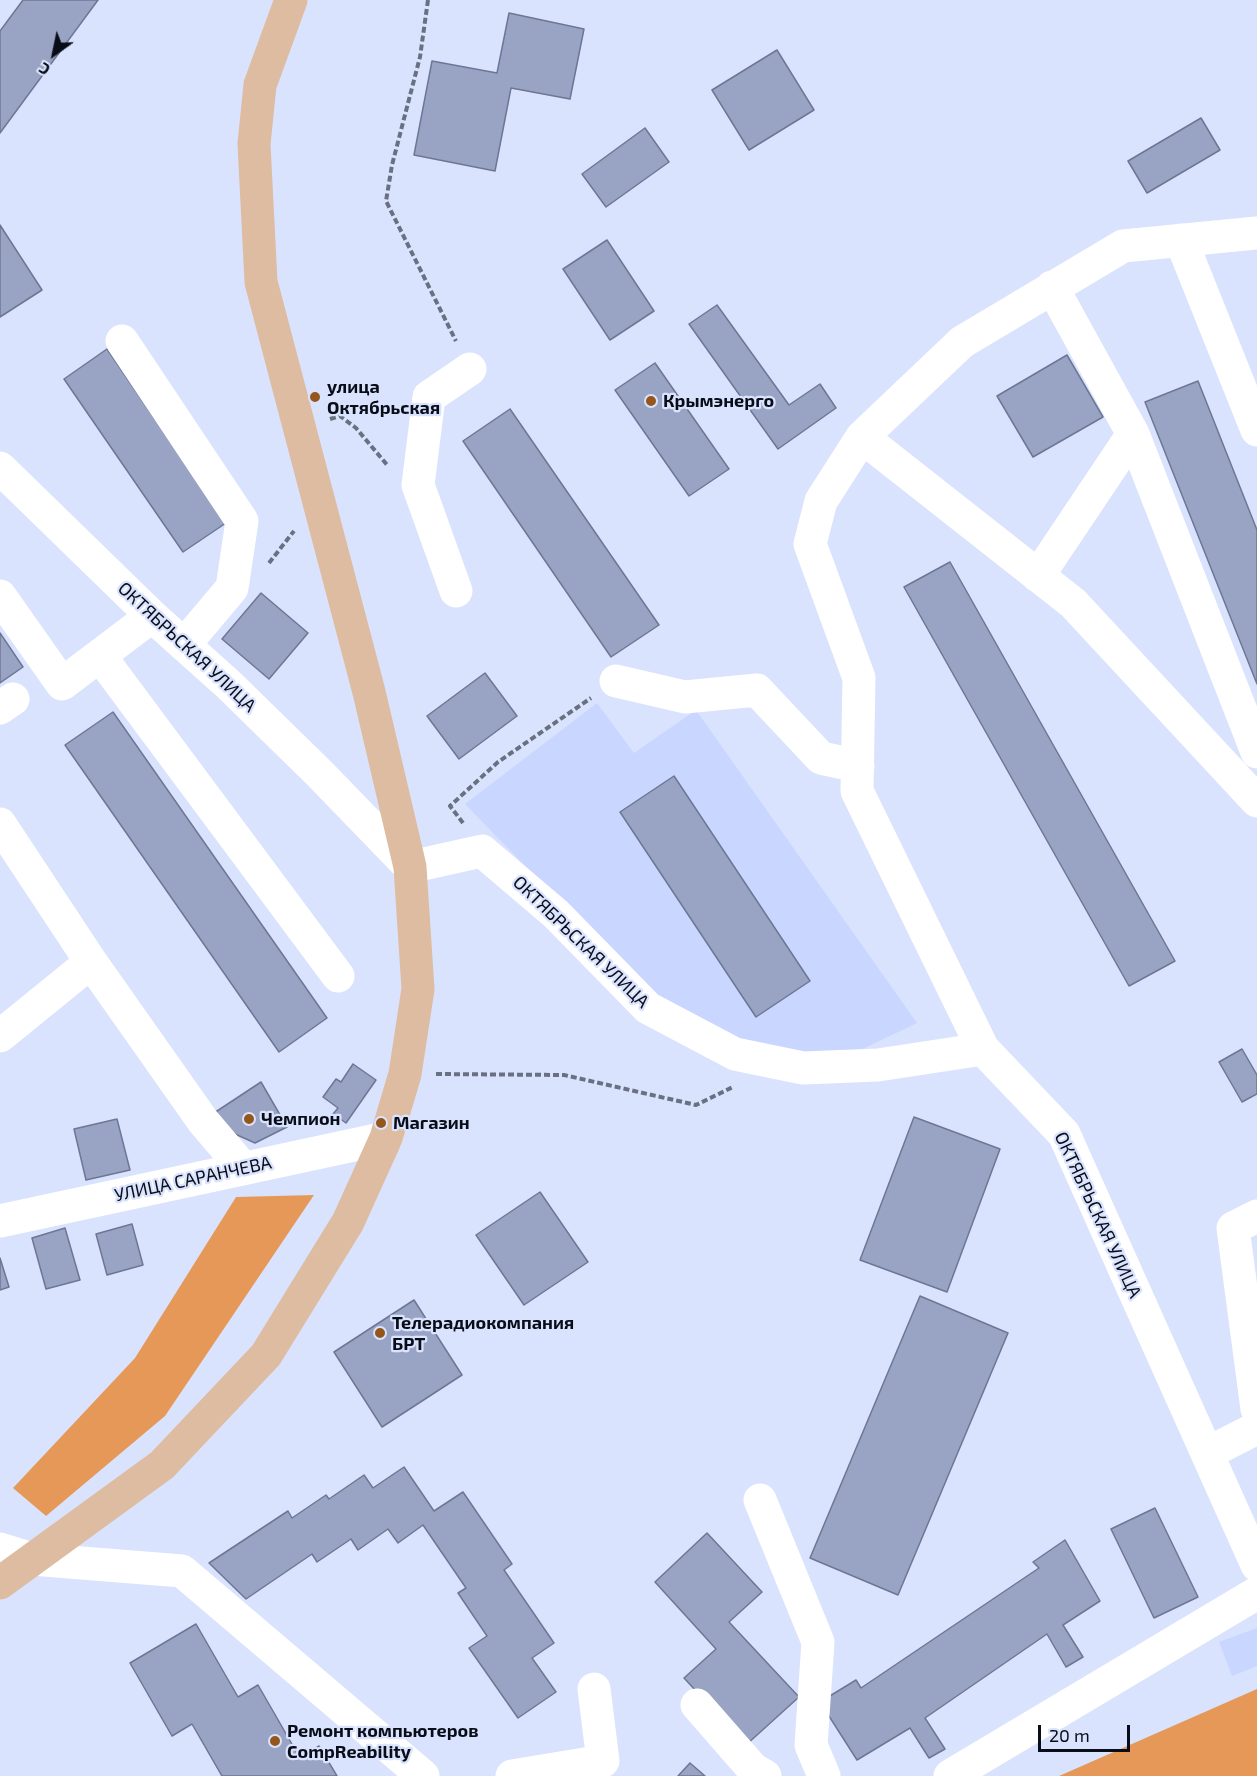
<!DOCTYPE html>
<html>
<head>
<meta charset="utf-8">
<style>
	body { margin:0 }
	#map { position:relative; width:1257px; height:1776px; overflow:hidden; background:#dae3fe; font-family:"Exo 2",sans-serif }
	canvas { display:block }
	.north { position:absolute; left:24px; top:24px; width:60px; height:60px; -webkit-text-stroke:4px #dae3fe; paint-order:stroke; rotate:213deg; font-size:16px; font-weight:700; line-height:24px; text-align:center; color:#090d18 }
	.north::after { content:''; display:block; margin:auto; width:21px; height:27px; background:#090d18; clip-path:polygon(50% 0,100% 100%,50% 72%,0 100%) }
	.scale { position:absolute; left:1038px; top:1725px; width:92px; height:27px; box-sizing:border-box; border:3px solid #090d18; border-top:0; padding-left:8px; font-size:18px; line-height:21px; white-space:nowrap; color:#090d18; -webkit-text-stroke:4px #dae3fe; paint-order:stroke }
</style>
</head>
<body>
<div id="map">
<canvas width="1257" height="1776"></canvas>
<div class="north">С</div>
<div class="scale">20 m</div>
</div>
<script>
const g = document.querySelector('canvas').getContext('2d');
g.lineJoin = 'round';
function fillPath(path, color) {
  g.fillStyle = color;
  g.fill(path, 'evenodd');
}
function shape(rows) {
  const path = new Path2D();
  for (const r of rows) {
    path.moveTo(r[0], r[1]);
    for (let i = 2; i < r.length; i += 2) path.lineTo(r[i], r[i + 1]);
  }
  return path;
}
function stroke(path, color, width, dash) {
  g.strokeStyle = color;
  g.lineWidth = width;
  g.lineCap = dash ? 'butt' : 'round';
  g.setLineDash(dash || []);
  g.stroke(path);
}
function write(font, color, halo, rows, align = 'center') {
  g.font = font + ' "Exo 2",sans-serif';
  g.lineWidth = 4.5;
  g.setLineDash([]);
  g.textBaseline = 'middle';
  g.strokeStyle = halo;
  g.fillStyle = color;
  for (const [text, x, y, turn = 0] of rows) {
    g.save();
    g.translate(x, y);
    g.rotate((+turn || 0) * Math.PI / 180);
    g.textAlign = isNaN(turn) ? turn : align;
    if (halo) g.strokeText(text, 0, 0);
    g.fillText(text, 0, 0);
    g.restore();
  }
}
fillPath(shape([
	[597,703,634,753,696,710,917,1023,844,1058,741,1047,651,996,465,804],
	[1257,1628,1257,1666,1232,1676,1219,1642]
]), '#c9d6ff');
fillPath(shape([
	[314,1195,165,1416,46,1516,13,1488,135,1358,236,1197],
	[1257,1689,1257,1776,1059,1776]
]), '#e69858');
const building = shape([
	[23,0,98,0,0,133,0,31,23,0],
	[509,13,584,29,570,99,511,88,495,171,414,155,432,61,497,73,509,13],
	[777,50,814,110,749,150,712,90,777,50],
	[1201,118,1220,150,1147,193,1128,161,1201,118],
	[645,128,669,162,606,207,582,174,645,128],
	[0,225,42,290,0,317,0,225],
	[607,240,654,311,610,340,563,269,607,240],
	[717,305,789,405,820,384,836,408,778,449,689,324,717,305],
	[107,349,226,523,183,552,64,379,107,349],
	[1067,355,1103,417,1033,457,997,396,1067,355],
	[655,363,729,469,689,496,615,390,655,363],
	[1198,381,1257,530,1257,684,1145,402,1198,381],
	[510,409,659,625,611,657,463,441,510,409],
	[950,562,1175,961,1129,986,904,587,950,562],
	[261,593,308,633,269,679,222,639,261,593],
	[0,633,23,667,0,683,0,633],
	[485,673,517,716,459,759,427,716,485,673],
	[113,712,327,1018,279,1052,65,745,113,712],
	[674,776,810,981,756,1017,620,812,674,776],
	[1242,1049,1257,1075,1257,1094,1242,1102,1219,1062,1242,1049],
	[353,1064,376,1080,346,1123,333,1114,338,1108,323,1097,336,1079,341,1082,353,1064],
	[261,1082,287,1127,255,1143,235,1134,214,1113,261,1082],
	[914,1117,1000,1149,947,1292,860,1260,914,1117],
	[117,1119,130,1170,86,1180,74,1129,117,1119],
	[540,1192,588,1262,524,1305,476,1235,540,1192],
	[132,1224,143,1265,107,1275,96,1234,132,1224],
	[65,1228,80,1280,46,1289,32,1238,65,1228],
	[0,1258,9,1287,0,1290,0,1258],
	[920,1296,1008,1333,898,1595,810,1558,920,1296],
	[414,1300,462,1375,382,1427,334,1352,414,1300],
	[404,1467,434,1511,463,1492,512,1564,504,1570,554,1643,532,1658,556,1692,518,1718,469,1648,487,1636,458,1593,466,1588,423,1525,398,1543,388,1529,358,1550,351,1539,317,1562,312,1554,246,1599,209,1563,288,1511,292,1518,326,1495,329,1499,364,1475,373,1488,404,1467],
	[1155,1508,1198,1597,1154,1618,1111,1529,1155,1508],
	[707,1533,762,1592,729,1622,799,1697,746,1745,684,1678,716,1649,655,1582,707,1533],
	[1065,1540,1100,1601,1063,1625,1083,1657,1066,1667,1047,1634,925,1718,945,1749,929,1758,910,1728,857,1760,820,1702,856,1680,861,1688,1039,1568,1033,1562,1065,1540],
	[196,1624,238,1697,258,1685,300,1758,319,1746,337,1776,222,1776,192,1724,172,1736,130,1663,196,1624],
	[690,1763,705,1776,678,1776,690,1763]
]);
fillPath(building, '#99a4c4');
stroke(building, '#6d7795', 1.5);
stroke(shape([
	[428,0,420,57,392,165,386,201,456,341],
	[330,419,340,416,356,428,388,466],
	[269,563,294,531],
	[463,823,450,806,498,762,591,698],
	[436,1074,564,1075,696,1105,733,1087]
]), '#697082', 4, [6, 3]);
stroke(shape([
	[1181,240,1257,430],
	[122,341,242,521,232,588,184,645],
	[1133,434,1257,752],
	[862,437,962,342,1123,246,1257,233],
	[0,468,152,616,229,685,320,774,410,867,482,851,556,914,648,1008,735,1054,803,1068,878,1065,983,1049],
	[1038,576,1133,434,1052,287],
	[456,591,418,485,429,397,470,369],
	[0,596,62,684,152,616],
	[100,656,338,976],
	[616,681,685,697,757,690,821,758,858,766],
	[0,708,13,699],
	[1257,801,1073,603,862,437,821,501,810,544,859,678,857,791,983,1049,1064,1134,1257,1565],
	[0,824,91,962],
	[0,1036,91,962,203,1121,243,1168],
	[1257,1216,1233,1228,1257,1409],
	[0,1221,386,1138],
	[1208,1453,1257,1428],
	[760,1500,818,1642,811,1745,824,1776],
	[0,1549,32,1559,182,1571,423,1776],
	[697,1705,753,1769,765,1776],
	[512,1776,603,1761,594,1689],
	[950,1776,1257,1593]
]), '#fff', 33);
stroke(shape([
	[0,1583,162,1465,266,1355,348,1222,386,1138,405,1074,418,989,410,867,369,692,261,282,254,144,260,85,291,0]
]), '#debca1', 33);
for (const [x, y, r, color] of [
	[315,397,6,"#94561b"],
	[651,401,6,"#94561b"],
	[249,1119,6,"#94561b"],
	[381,1123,6,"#94561b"],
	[380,1333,6,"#94561b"],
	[275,1741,6,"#94561b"]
]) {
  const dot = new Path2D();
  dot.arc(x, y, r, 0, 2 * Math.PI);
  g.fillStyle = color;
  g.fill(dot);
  stroke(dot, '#dae3fe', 2);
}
write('bold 18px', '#090d18', '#dae3fe', [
	["улица",327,387],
	["Октябрьская",327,408],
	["Крымэнерго",663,401],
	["Чемпион",261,1119],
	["Магазин",393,1123],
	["Телерадиокомпания",392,1323],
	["БРТ",392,1344],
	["Ремонт компьютеров",287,1731],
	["CompReability",287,1752]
], 'left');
write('18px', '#090d18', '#dae3fe', [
	["ОКТЯБРЬСКАЯ УЛИЦА",187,647,43],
	["ОКТЯБРЬСКАЯ УЛИЦА",581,942,44],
	["УЛИЦА САРАНЧЕВА",193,1179,-12],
	["ОКТЯБРЬСКАЯ УЛИЦА",1098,1215,65]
]);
</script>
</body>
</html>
